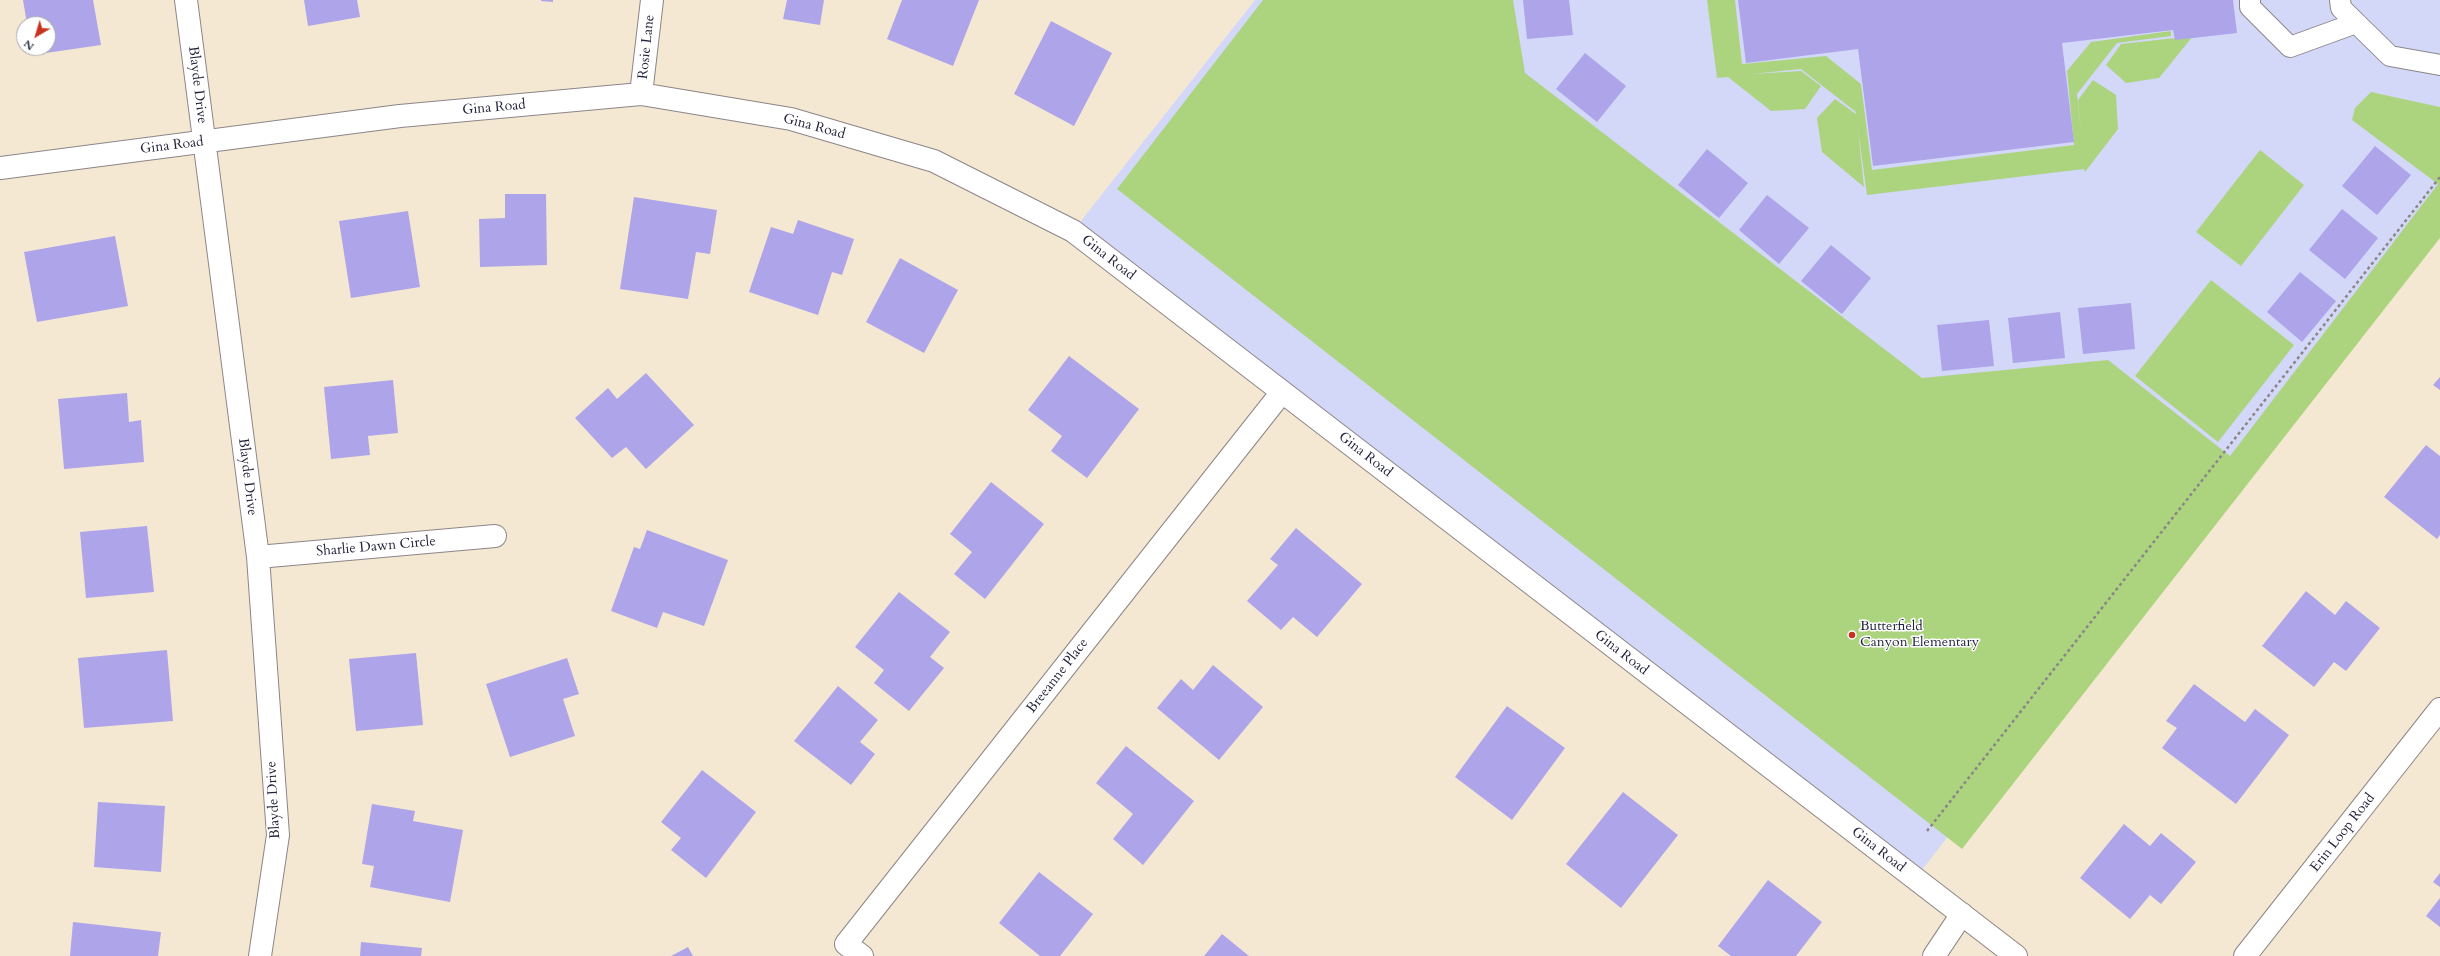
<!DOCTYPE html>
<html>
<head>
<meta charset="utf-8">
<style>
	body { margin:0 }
	#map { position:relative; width:2440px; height:956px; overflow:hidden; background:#f5e8d3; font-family:Cardo,serif }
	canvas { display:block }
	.north { position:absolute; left:16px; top:16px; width:40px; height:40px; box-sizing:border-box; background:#fff; border:1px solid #a7a7b1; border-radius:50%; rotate:218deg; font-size:11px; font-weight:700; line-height:16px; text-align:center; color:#22223b }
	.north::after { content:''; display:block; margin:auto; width:14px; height:18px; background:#c8321e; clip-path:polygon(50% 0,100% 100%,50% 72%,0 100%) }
</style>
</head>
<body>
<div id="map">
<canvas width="2440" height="956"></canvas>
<div class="north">N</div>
</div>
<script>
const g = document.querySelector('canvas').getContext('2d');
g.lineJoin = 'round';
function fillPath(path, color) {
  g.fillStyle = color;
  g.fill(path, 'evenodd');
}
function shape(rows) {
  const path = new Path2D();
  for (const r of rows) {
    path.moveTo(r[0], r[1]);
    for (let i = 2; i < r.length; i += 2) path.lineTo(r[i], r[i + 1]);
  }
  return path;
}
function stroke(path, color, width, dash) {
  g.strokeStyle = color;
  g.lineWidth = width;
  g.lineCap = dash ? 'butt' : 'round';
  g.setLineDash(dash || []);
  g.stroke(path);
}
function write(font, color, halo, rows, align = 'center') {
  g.font = font + ' Cardo,serif';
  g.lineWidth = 3;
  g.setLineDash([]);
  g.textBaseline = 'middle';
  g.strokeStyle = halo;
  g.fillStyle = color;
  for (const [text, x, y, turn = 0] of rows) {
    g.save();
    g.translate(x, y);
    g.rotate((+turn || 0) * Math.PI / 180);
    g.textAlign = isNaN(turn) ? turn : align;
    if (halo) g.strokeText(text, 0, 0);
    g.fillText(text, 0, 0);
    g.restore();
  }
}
fillPath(shape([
	[1255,0,2440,0,2440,202,1915,879,1073,231]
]), '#d3d8f9');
fillPath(shape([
	[1263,0,1513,0,1525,73,1922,378,2108,360,2230,456,2438,184,2352,120,2355,108,2371,92,2440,107,2440,238,1962,849,1117,189],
	[1707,0,1735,0,1742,64,1826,56,1861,84,1872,170,2074,145,2067,71,2091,42,2171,31,2171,36,2117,43,2077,94,2081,132,2078,100,2093,80,2116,95,2118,129,2085,172,2084,169,1867,195,1858,129,1864,187,1822,152,1817,118,1835,99,1856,114,1856,112,1801,69,1752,74,1801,71,1821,86,1805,109,1771,111,1728,77,1717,78],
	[2193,36,2159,78,2126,83,2106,65,2121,44],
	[2260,150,2304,185,2241,266,2196,232],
	[2211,280,2294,345,2218,442,2135,376]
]), '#acd47f');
fillPath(shape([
	[23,0,93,0,101,45,32,55,31,48,48,48,48,24,27,24],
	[304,0,357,0,360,17,308,26],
	[541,0,553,0,553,2,541,1],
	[787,0,824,0,820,25,783,19],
	[902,0,979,0,953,66,887,39],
	[1523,0,1569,0,1573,35,1527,39],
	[1738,0,2233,0,2237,33,2175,40,2173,30,2062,43,2074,142,1873,166,1858,49,1746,63],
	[1051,21,1112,53,1074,126,1014,94],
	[1585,53,1626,86,1597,122,1556,89],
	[2375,146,2411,175,2377,215,2342,186],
	[1707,149,1748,183,1719,218,1678,185],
	[505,194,546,194,547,265,480,267,479,219,505,218],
	[1767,195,1809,228,1779,264,1739,230],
	[634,197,717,210,710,254,696,252,688,299,620,289],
	[2342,209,2378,238,2345,279,2309,250],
	[408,211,420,287,351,298,339,221],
	[798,220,854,239,842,275,832,272,818,315,749,292,771,227,793,234],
	[115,236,128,306,37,322,24,252],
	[1831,245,1871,278,1842,314,1801,281],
	[900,258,958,290,924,353,866,322],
	[2300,272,2336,301,2302,342,2267,312],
	[2131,303,2135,349,2083,354,2078,308],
	[2060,312,2065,358,2013,363,2008,318],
	[1989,320,1994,366,1942,371,1937,325],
	[1069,356,1139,409,1087,478,1051,451,1062,436,1028,410],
	[646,373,694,425,646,469,626,447,612,458,575,418,608,388,617,399],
	[2440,377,2440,390,2433,385],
	[393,380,398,433,368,436,370,455,331,459,324,387],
	[127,393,129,422,141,420,144,462,64,469,58,399],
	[2426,445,2440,456,2440,535,2437,539,2384,497],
	[991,482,1044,524,985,599,954,574,972,552,950,534],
	[147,526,154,592,86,598,80,532],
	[1296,528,1362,584,1317,637,1293,617,1281,630,1247,601,1278,565,1270,559],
	[647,530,728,560,704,626,663,612,657,628,611,611,634,547,640,549],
	[2306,591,2335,615,2346,601,2380,628,2346,671,2334,662,2314,687,2262,646],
	[899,592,950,632,930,657,944,668,909,711,874,683,884,670,855,647],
	[167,650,173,721,84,728,78,658],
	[416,653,423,725,356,731,349,659],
	[567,658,579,694,563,699,575,736,510,757,486,684],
	[1213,665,1263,707,1219,760,1157,708,1181,679,1193,690],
	[2194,684,2245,722,2255,709,2289,735,2236,804,2162,748,2177,728,2166,721],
	[838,686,878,720,860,742,875,754,851,785,794,741],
	[1507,706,1565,748,1512,820,1455,777],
	[1126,746,1194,801,1143,865,1113,839,1133,814,1096,783],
	[702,770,756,812,706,878,671,850,681,838,661,822],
	[1623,792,1678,835,1621,908,1566,864],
	[98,802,165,806,161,872,94,867],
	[372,804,415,811,413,821,463,830,450,902,370,887,374,866,362,864],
	[2124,824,2150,846,2161,833,2196,862,2161,904,2150,895,2130,919,2080,878],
	[1039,872,1093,914,1060,956,1040,956,999,923],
	[2440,873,2440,887,2433,882],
	[1768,880,1822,922,1796,956,1731,956,1718,946],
	[2440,898,2440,927,2426,916],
	[73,922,161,932,158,956,70,956],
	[1222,934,1249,956,1204,956],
	[361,942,422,948,421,956,360,956],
	[688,947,693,956,671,956]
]), '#aea4e9');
const lane = shape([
	[2250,0,2250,7,2290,47,2356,23],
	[2340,0,2341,8,2390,56,2440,65]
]);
const street = shape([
	[186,0,258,557,278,835,260,956],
	[641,94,652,0],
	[0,168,400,116,641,94,791,119,934,161,1073,231,2016,956],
	[258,557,495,536],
	[862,956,846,944,1282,392],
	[1934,956,1962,914],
	[2245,956,2440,709]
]);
stroke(lane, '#8c8587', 22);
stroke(street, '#8c8587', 24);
stroke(shape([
	[1927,831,2440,177]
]), '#8c8587', 2.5, [3, 3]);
stroke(lane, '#fff', 20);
stroke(street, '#fff', 22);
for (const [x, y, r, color] of [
	[1852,635,4,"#c8321e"]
]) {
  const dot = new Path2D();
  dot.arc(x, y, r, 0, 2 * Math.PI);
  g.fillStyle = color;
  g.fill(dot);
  stroke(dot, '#fff', 1.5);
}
write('14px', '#22223b', '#fff', [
	["Rosie Lane",647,47,-84],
	["Blayde Drive",197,85,83],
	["Gina Road",494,108,-5],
	["Gina Road",814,127,15],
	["Gina Road",172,146,-7],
	["Gina Road",1108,258,38],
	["Gina Road",1365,455,38],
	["Blayde Drive",247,477,83],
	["Sharlie Dawn Circle",376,547,-5],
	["Gina Road",1621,653,38],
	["Breeanne Place",1058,676,-52],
	["Blayde Drive",274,800,-93],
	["Erin Loop Road",2343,833,-52],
	["Gina Road",1878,850,38]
]);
write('14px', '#22223b', '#fff', [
	["Butterfield",1860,627],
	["Canyon Elementary",1860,643]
], 'left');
</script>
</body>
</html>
